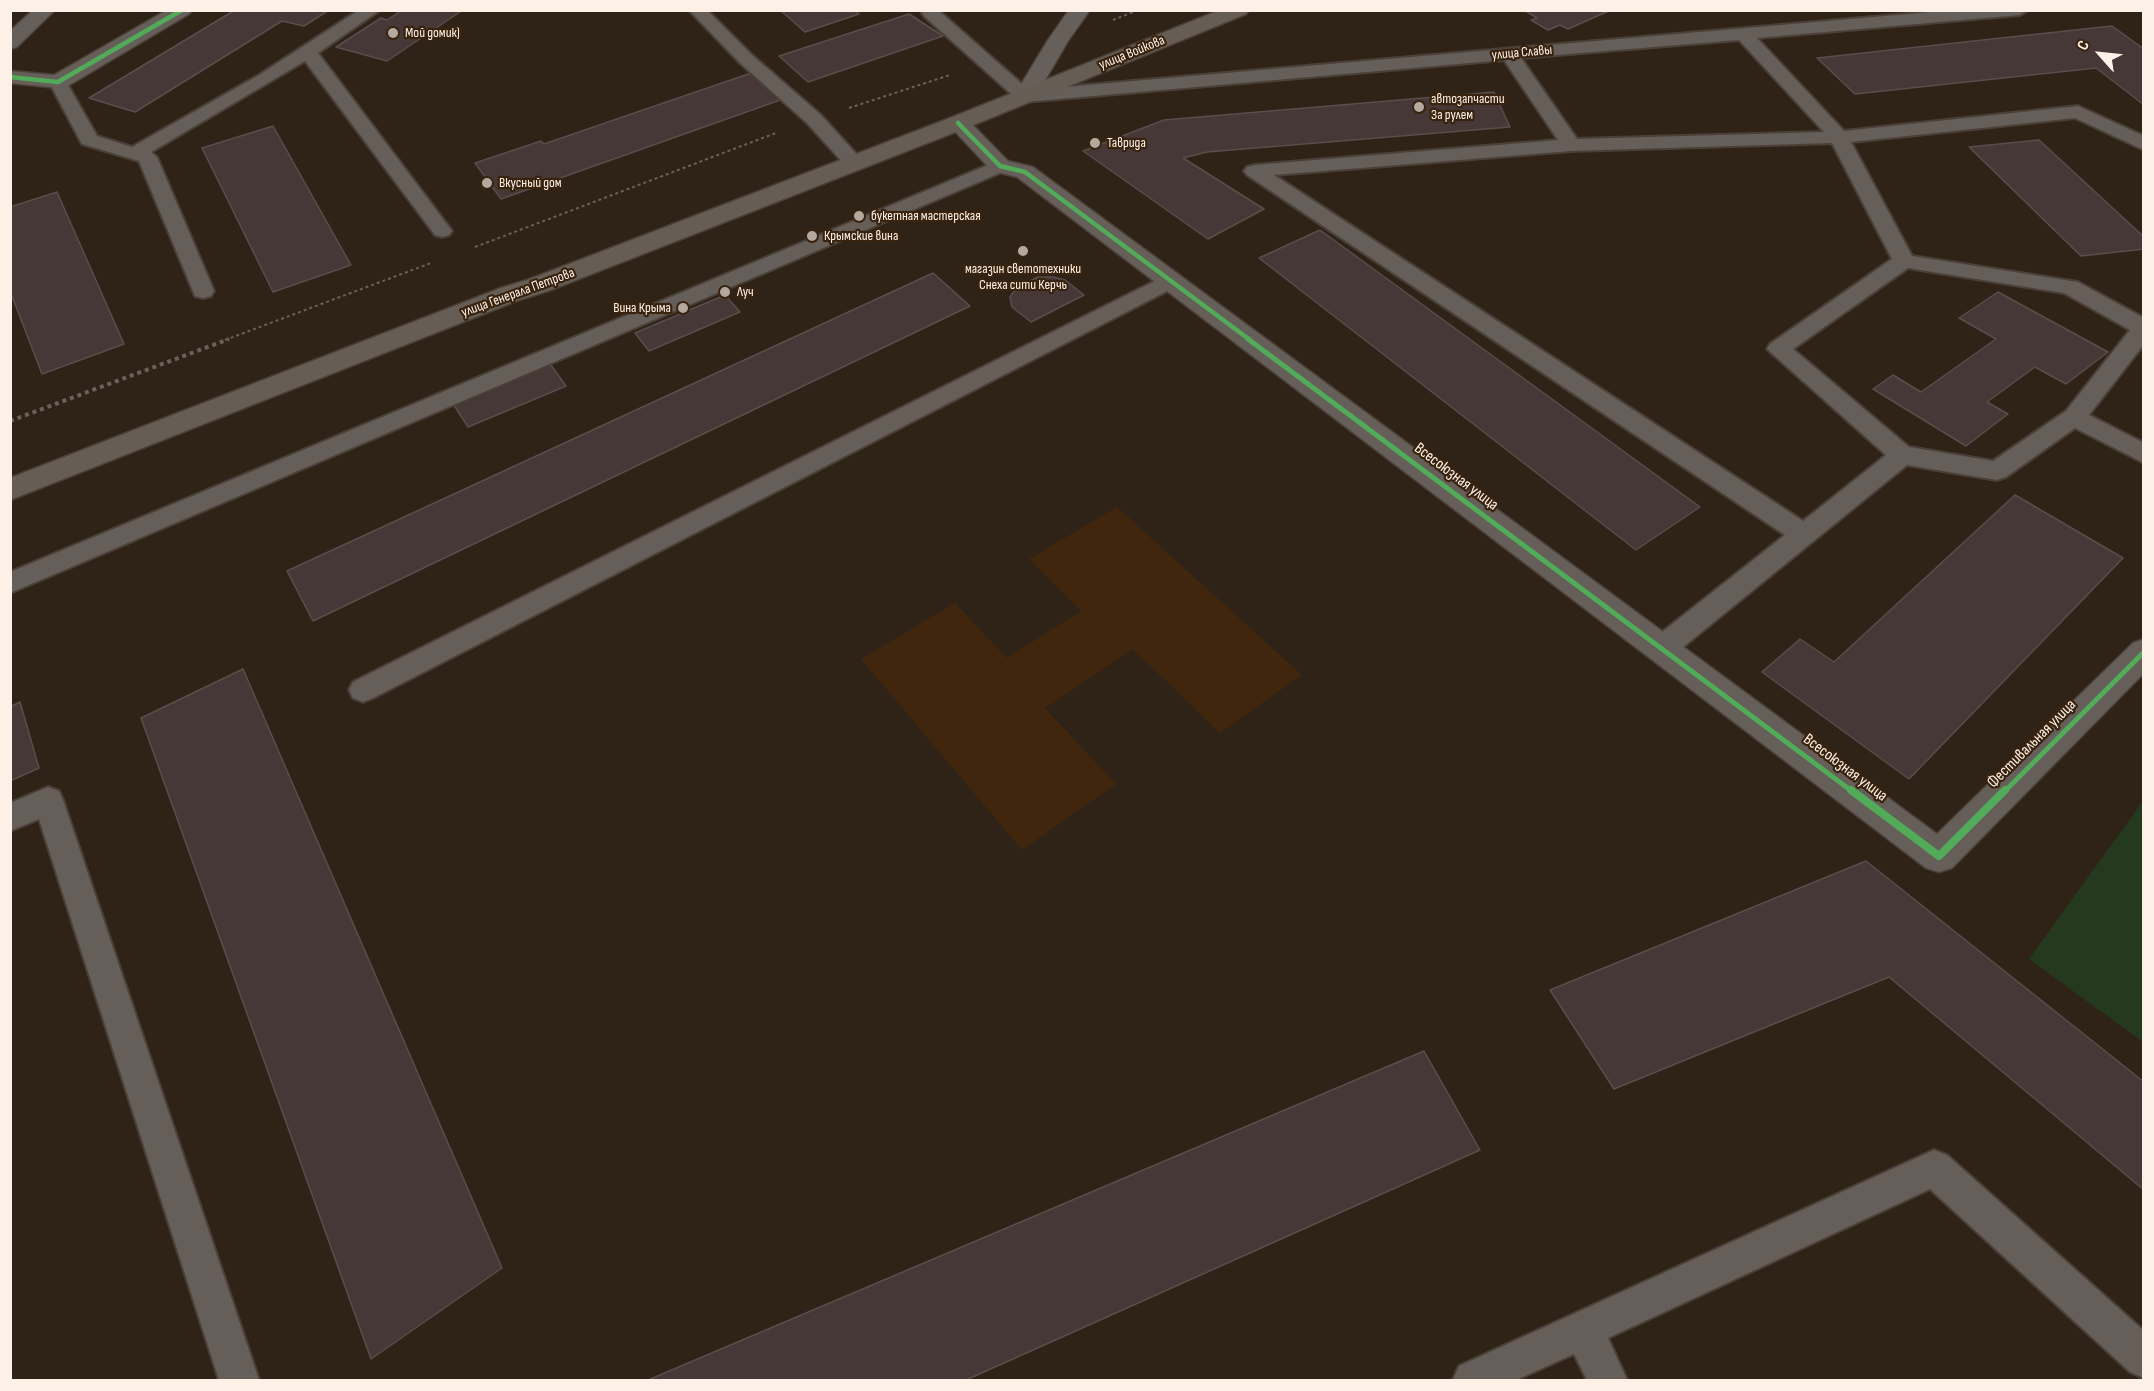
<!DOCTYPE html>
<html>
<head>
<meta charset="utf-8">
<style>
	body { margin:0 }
	#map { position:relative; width:2154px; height:1391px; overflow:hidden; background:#2f2318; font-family:"Sofia Sans Condensed",sans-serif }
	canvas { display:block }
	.frame { position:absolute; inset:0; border:12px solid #fdf1e7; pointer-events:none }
	.north { position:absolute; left:2070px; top:24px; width:60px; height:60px; -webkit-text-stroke:4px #39230e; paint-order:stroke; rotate:297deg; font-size:16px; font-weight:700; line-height:24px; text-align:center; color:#fdf1e7 }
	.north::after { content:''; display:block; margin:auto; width:21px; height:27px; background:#fdf1e7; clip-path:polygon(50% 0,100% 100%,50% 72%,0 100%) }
</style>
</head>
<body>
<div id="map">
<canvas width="2154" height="1391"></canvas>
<div class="frame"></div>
<div class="north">С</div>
</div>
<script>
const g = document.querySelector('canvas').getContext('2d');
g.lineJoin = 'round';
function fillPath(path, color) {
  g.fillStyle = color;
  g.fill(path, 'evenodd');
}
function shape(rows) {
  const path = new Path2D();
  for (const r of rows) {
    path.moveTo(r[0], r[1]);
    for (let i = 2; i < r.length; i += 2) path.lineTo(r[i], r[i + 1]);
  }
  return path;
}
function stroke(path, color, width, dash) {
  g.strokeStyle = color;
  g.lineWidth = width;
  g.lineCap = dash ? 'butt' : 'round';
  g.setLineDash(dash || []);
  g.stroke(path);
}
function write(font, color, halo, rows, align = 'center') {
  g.font = font + ' "Sofia Sans Condensed",sans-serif';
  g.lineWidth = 4.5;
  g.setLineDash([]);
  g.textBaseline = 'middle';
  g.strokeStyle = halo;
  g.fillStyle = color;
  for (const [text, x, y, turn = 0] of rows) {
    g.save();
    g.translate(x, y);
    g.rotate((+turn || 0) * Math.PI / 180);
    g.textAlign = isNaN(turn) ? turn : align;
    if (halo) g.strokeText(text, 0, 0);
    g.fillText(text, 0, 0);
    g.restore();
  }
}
fillPath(shape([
	[1117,507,1302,675,1220,733,1133,649,1045,708,1116,784,1022,850,861,659,955,603,1007,658,1081,611,1029,559]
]), '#3f260d');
fillPath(shape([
	[2143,801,2143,1042,2029,959]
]), '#25391f');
const building = shape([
	[235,10,329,10,304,26,282,21,135,112,89,98,235,10],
	[402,10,463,10,387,61,336,47,381,18,387,20,402,10],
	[780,10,854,10,859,14,805,32,780,10],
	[1524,10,1611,10,1568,29,1560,25,1548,30,1531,20,1537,18,1524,10],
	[909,14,943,36,808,82,779,56,909,14],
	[2112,26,2144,49,2144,105,2096,68,1855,94,1817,58,2112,26],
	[754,72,783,99,501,199,475,163,541,141,544,144,754,72],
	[1494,92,1510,127,1207,152,1183,158,1264,209,1208,239,1083,151,1164,120,1494,92],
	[273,126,351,265,273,292,202,148,273,126],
	[2039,140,2144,237,2144,249,2081,256,1969,147,2039,140],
	[57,192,124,344,42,374,10,291,10,207,57,192],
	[1320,230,1700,507,1636,550,1259,258,1320,230],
	[933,273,970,306,313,621,287,571,933,273],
	[1038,277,1053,277,1065,280,1084,295,1031,322,1012,307,1010,297,1017,287,1038,277],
	[1998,292,2108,352,2066,384,2035,367,1987,402,2008,414,1966,446,1873,389,1893,375,1921,392,1996,339,1959,318,1998,292],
	[725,295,740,312,649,351,635,333,725,295],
	[548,361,566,386,468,427,452,402,548,361],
	[2015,495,2123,558,1909,779,1762,672,1800,639,1834,662,2015,495],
	[243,669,502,1268,371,1359,141,718,243,669],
	[20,702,39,768,10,781,10,707,20,702],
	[1866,861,2144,1082,2144,1190,1889,977,1614,1089,1550,990,1866,861],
	[1424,1051,1480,1150,966,1380,648,1380,1424,1051]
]);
fillPath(building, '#453836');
stroke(building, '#594e4c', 1.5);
const service = shape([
	[359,10,380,10,318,53,452,231,449,235,442,237,435,235,305,61,151,152,157,157,214,291,211,296,203,298,195,296,139,161,82,144,49,82,52,78,58,76,64,78,97,136,132,147,259,75,359,10],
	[689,10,707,10,752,55,821,115,860,158,863,162,860,166,846,166,807,123,740,63,689,10],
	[924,10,938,10,1029,90,1954,10,2028,10,2020,15,1757,38,1844,131,2078,106,2144,136,2144,150,2075,118,1851,142,1912,256,2078,282,2144,318,2144,344,2089,415,2144,443,2144,463,2075,428,2006,477,1997,480,1907,465,1672,656,1662,659,1652,656,1648,648,1652,640,1785,535,1247,175,1244,171,1247,167,1254,165,1558,140,1504,60,1025,102,1018,100,925,17,922,13,924,10],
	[1739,40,1824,132,1577,139,1521,58,1739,40],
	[1832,143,1892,259,1770,344,1767,349,1886,455,1803,521,1274,175,1571,151,1832,143],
	[1908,268,2064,293,2130,330,2066,411,1993,461,1909,447,1793,349,1908,268],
	[1000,160,1007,162,1010,166,1007,170,10,593,10,572,1000,160],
	[1171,273,1179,275,1182,280,1179,285,373,698,363,702,353,698,349,690,353,682,1171,273],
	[48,787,59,791,63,800,259,1380,219,1380,39,819,10,831,10,803,48,787],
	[1934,1150,1947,1155,2144,1331,2144,1378,2130,1372,1930,1189,1608,1338,1627,1380,1587,1380,1574,1354,1516,1380,1453,1380,1459,1366,1934,1150]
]);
const minor = shape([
	[33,10,55,10,17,47,10,49,10,31,33,10],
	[167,10,192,10,189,14,66,87,58,88,10,83,10,71,54,75,167,10],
	[958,116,966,118,1008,161,1033,167,1937,834,2133,643,2144,639,2144,673,1952,868,1939,872,1926,868,1017,177,992,171,947,123,950,118,958,116]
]);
const secondary = shape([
	[1069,10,1090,10,1068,41,1033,101,1025,102,1017,101,1014,96,1048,40,1069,10]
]);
const primary = shape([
	[1220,10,1249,10,1246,14,966,128,548,291,519,300,10,500,10,478,501,288,530,279,950,118,1220,10]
]);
stroke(service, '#4a4037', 4);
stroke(minor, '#4a4037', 3);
stroke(secondary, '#4a4037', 3);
stroke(primary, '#4a4037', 3);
stroke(shape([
	[1113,20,1138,10],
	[849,108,950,75],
	[475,247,776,133],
	[225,340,431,263]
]), '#69625c', 2, [3, 3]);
stroke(shape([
	[10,421,229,339]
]), '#69625c', 4, [4, 4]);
fillPath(service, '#655e59');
fillPath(minor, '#655e59');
fillPath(secondary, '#675f59');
fillPath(primary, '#665e55');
stroke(shape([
	[10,77,58,82,182,10],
	[958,123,1000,166,1025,172,1250,340]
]), '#51ab58', 4.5);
stroke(shape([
	[1248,339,1853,792],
	[2004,792,2144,652]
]), '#51ab58', 5);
stroke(shape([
	[1851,790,1939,856,2005,790]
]), '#51ab58', 8);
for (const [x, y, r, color] of [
	[393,33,6,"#b5a99f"],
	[1419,107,6,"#b5a99f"],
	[1095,143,6,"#b5a99f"],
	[487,183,6,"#b5a99f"],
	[859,216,6,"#b5a99f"],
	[812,236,6,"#b5a99f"],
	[1023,251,6,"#b5a99f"],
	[725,292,6,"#b5a99f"],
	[683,308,6,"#b5a99f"]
]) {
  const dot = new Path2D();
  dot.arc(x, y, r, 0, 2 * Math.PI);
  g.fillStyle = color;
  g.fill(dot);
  stroke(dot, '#39230e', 2);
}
write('14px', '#fdf1e7', '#39230e', [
	["Мой домик)",405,33],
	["автозапчасти",1431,99],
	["За рулем",1431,115],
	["Таврида",1107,143],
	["Вкусный дом",499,183],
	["букетная мастерская",871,216],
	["Крымские вина",824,236],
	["магазин светотехники",1023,269,"center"],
	["Снеха сити Керчь",1023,285,"center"],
	["Луч",737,292],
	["Вина Крыма",671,308,"right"]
], 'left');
write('14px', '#fdf1e7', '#39230e', [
	["улица Войкова",1132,53,-22],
	["улица Славы",1522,53,-5],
	["улица Генерала Петрова",518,293,-20]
]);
write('16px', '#fdf1e7', '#39230e', [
	["Всесоюзная улица",1456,477,37],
	["Фестивальная улица",2032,744,-45],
	["Всесоюзная улица",1845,768,37]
]);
</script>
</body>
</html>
